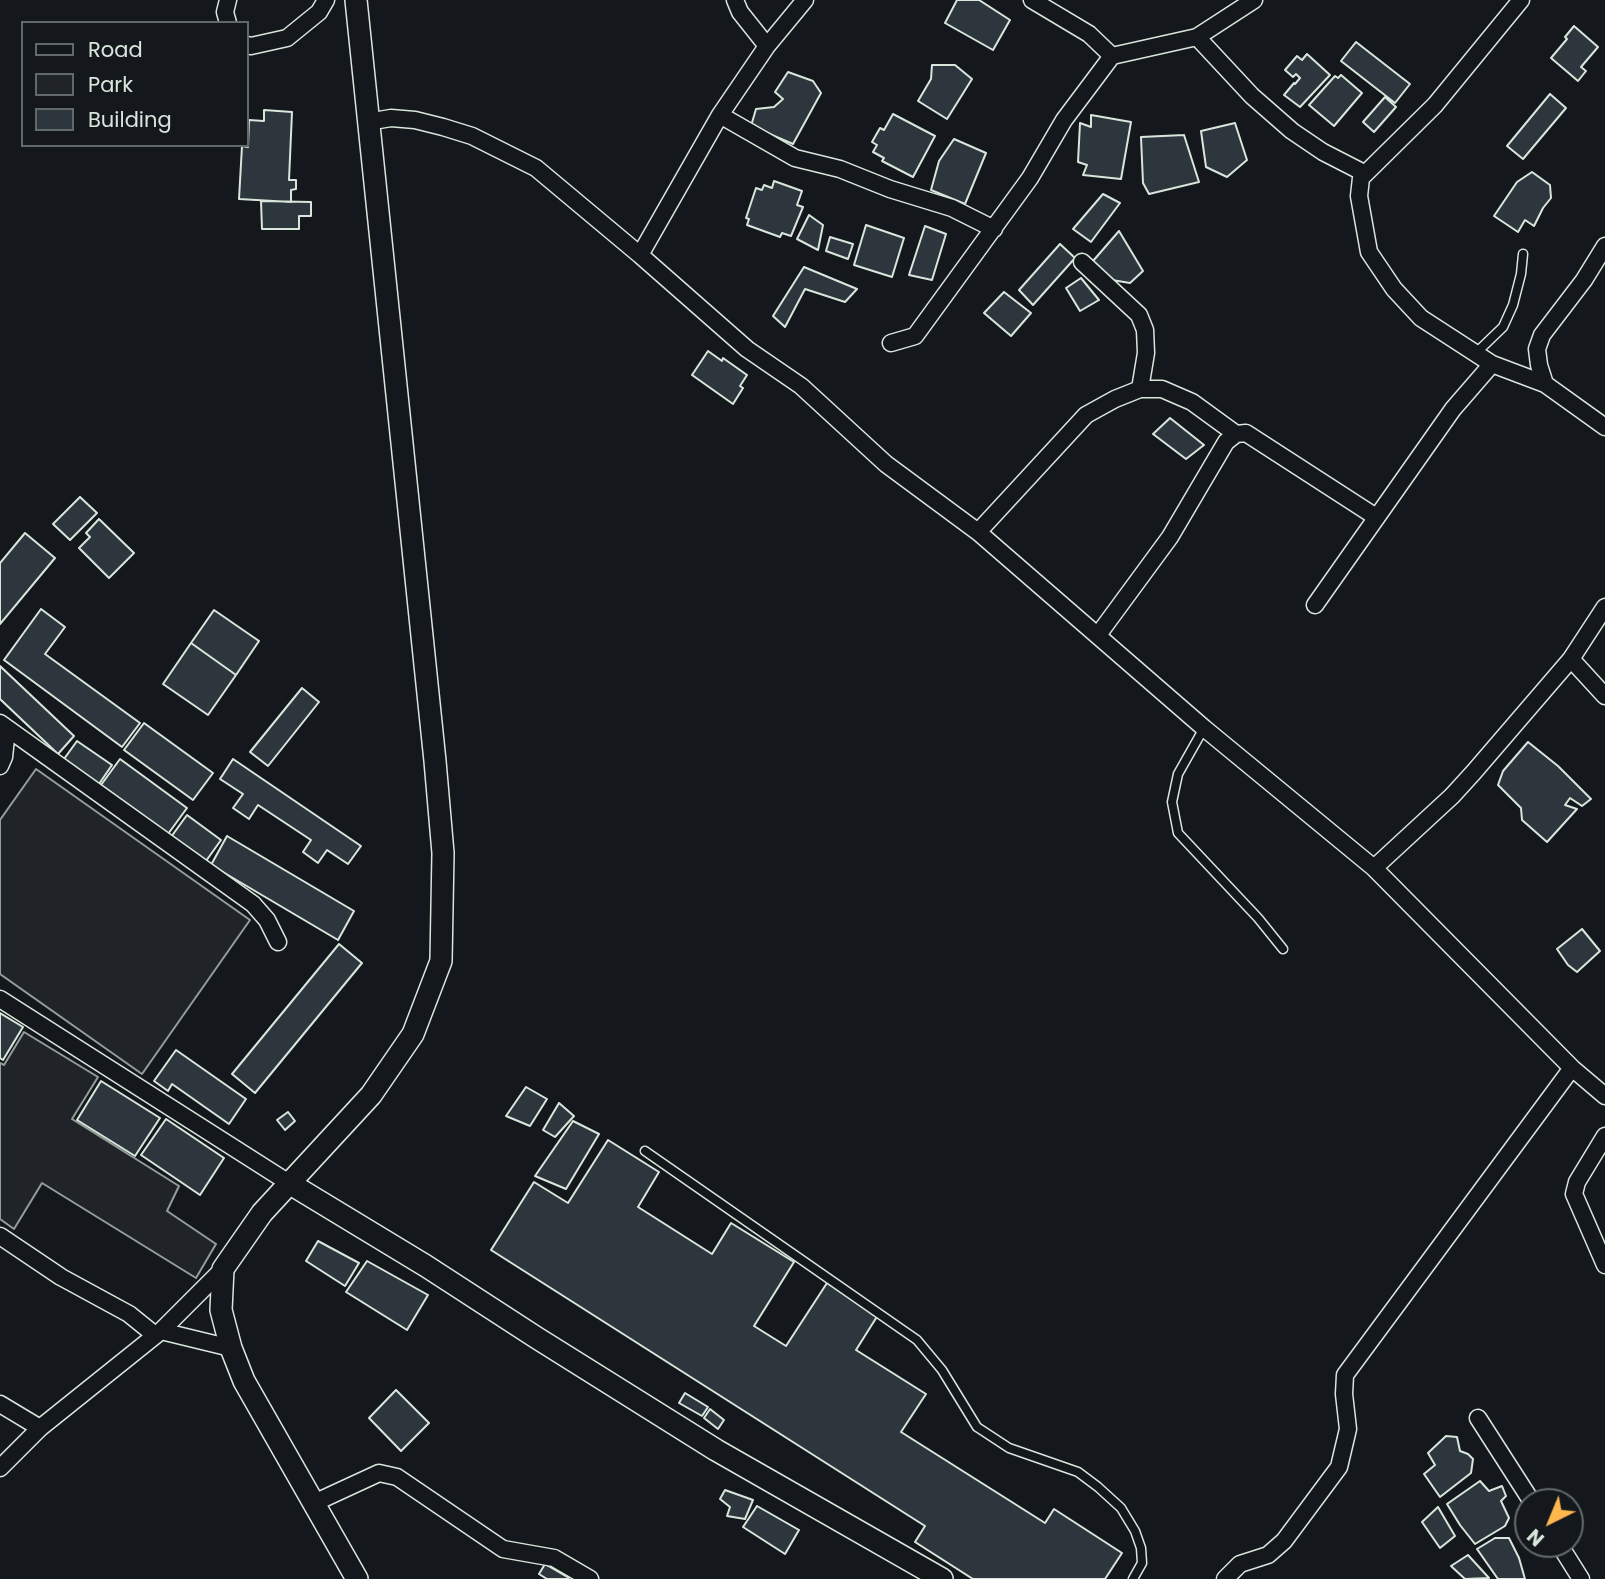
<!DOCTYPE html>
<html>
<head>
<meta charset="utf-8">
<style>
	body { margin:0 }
	#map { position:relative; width:1605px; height:1579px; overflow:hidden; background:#14181c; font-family:Poppins,sans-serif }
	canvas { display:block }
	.legend { position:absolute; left:21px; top:21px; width:228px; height:126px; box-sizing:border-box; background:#14181c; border:2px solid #626a69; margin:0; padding:9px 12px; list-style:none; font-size:21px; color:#d8e6dc }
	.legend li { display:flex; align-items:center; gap:14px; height:35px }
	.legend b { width:35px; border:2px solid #626a69 }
	.north { position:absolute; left:1514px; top:1488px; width:70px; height:70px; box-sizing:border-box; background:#14181c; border:2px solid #626a69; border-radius:50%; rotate:223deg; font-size:19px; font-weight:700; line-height:28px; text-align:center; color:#d8e6dc }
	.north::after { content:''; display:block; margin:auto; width:24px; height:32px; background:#ffb74d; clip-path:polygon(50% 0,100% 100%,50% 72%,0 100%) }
</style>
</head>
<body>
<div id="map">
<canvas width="1605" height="1579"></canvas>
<ul class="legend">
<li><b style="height:9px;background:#14181c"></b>Road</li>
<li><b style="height:19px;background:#202428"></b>Park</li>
<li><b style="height:19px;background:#2c363c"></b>Building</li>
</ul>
<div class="north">N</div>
</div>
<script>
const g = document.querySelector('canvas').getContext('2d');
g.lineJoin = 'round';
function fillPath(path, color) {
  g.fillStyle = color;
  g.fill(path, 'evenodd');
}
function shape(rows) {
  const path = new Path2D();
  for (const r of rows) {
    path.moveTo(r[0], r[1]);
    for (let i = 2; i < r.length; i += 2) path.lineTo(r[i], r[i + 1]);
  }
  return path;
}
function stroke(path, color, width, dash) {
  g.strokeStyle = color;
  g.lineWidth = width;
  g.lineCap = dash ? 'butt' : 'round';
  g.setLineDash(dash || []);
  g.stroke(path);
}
const green = shape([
	[36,769,250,920,142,1074,0,974,0,820,36,769],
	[24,1032,98,1077,72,1119,179,1186,167,1211,216,1244,196,1278,42,1183,14,1229,0,1219,0,1063,4,1065,24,1032]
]);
fillPath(green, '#202428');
stroke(green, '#939e99', 2);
const building = shape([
	[957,0,979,0,1010,20,993,50,945,23,957,0],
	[1574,26,1598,47,1581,67,1586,71,1578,81,1551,58,1567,39,1565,37,1574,26],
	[1356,42,1410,84,1395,103,1341,61,1356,42],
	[1307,54,1330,75,1300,107,1284,95,1294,83,1295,84,1300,78,1296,74,1293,77,1285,70,1297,56,1302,60,1307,54],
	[932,65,955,65,972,79,947,119,918,101,931,79,932,65],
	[788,72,813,81,821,93,793,144,751,126,756,109,774,107,783,99,775,92,788,72],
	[1341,75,1362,93,1334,126,1309,105,1335,76,1338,78,1341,75],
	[1550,94,1566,108,1523,159,1507,146,1550,94],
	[1385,97,1396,107,1374,132,1363,122,1385,97],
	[264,110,292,112,289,180,296,180,296,189,291,190,291,202,239,199,242,146,248,147,249,120,264,121,264,110],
	[893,114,935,136,913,177,882,161,884,158,873,152,877,145,872,142,880,128,884,130,893,114],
	[1091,115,1131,122,1121,179,1083,175,1087,165,1078,162,1080,123,1091,127,1091,115],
	[1235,123,1247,160,1227,177,1206,167,1201,131,1235,123],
	[1184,135,1199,182,1149,194,1143,183,1141,137,1184,135],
	[954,139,986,153,965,204,931,190,939,161,954,139],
	[1532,172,1550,185,1551,198,1543,208,1534,226,1525,220,1518,232,1494,216,1517,182,1532,172],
	[774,181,802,191,797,205,803,207,791,236,782,233,780,237,747,225,749,219,746,218,756,188,762,190,764,185,772,188,774,181],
	[1103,194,1120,203,1091,242,1073,229,1103,194],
	[261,201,311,202,311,216,299,216,299,229,262,229,261,201],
	[809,215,823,225,818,250,797,239,809,215],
	[866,225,904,238,892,277,854,265,866,225],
	[925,226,946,234,932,280,909,275,925,226],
	[1119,231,1143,271,1130,283,1112,280,1093,261,1119,231],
	[830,237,853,244,848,259,826,251,830,237],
	[1060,244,1075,258,1033,305,1019,290,1060,244],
	[804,267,857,289,845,302,805,289,785,327,773,316,804,267],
	[1081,278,1099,300,1080,311,1066,288,1081,278],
	[1004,292,1031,313,1011,336,984,313,1004,292],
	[708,351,722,361,723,358,747,375,740,386,743,388,733,404,692,375,708,351],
	[1170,418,1204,445,1186,459,1153,434,1170,418],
	[80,497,97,513,70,540,53,524,80,497],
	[99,519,134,553,109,578,79,548,90,537,86,533,99,519],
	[25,533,55,558,0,624,0,563,25,533],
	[41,609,65,627,45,654,140,723,122,747,4,660,41,609],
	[214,610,259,641,236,675,191,643,214,610],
	[191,643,236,675,208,715,163,684,191,643],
	[0,666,74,736,58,754,0,699,0,666],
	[302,688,319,702,268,766,250,752,302,688],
	[144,723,213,773,193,800,124,750,144,723],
	[77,741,112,765,99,784,64,759,77,741],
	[1528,742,1558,766,1591,799,1582,806,1570,798,1565,805,1577,809,1547,842,1522,820,1521,808,1498,785,1503,771,1528,742],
	[120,759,187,808,168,834,101,785,120,759],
	[233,759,361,846,348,864,327,850,318,863,303,852,311,840,258,805,249,819,233,808,243,794,220,779,233,759],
	[187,815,221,840,206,861,171,837,187,815],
	[227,836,354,911,338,940,211,865,227,836],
	[1582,929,1600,951,1577,972,1568,965,1557,949,1582,929],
	[339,944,362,963,255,1093,232,1074,339,944],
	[0,1013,23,1027,3,1060,0,1058,0,1013],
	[176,1050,246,1099,229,1124,172,1084,168,1091,154,1081,176,1050],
	[101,1081,160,1118,135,1156,77,1120,101,1081],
	[526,1087,547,1099,530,1126,506,1116,526,1087],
	[559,1103,574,1116,555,1137,543,1130,559,1103],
	[288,1112,295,1121,285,1130,277,1120,288,1112],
	[166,1119,224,1158,200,1195,141,1155,166,1119],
	[573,1121,599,1134,566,1189,535,1176,573,1121],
	[608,1140,659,1172,638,1207,712,1254,731,1223,794,1262,754,1326,786,1346,827,1283,878,1315,856,1350,926,1394,901,1432,1045,1523,1054,1509,1122,1553,1105,1579,973,1579,915,1542,925,1526,491,1250,534,1182,568,1203,608,1140],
	[318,1241,359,1263,345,1286,306,1261,318,1241],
	[367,1261,428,1295,407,1330,346,1292,367,1261],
	[396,1390,429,1423,401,1451,369,1418,396,1390],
	[685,1393,708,1407,702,1416,679,1403,685,1393],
	[710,1409,724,1420,718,1429,704,1418,710,1409],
	[1446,1436,1457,1437,1460,1451,1468,1454,1473,1459,1471,1473,1440,1497,1424,1474,1435,1465,1428,1453,1446,1436],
	[1480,1481,1489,1491,1502,1486,1506,1496,1501,1501,1509,1518,1505,1526,1475,1544,1460,1525,1447,1504,1480,1481],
	[725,1490,753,1500,745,1519,727,1516,730,1507,720,1499,725,1490],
	[757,1506,799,1530,785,1554,743,1527,757,1506],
	[1438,1507,1455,1536,1440,1548,1422,1522,1438,1507],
	[1495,1538,1509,1538,1519,1558,1525,1579,1498,1579,1477,1549,1495,1538],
	[1468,1555,1489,1578,1465,1579,1451,1566,1468,1555],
	[545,1564,569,1578,568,1579,547,1579,539,1574,545,1564]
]);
fillPath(building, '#2c363c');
stroke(building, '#d8e6dc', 2);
const lane = shape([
	[1476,353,1503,327,1513,305,1521,274,1523,254],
	[1204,728,1178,774,1172,802,1178,833,1258,918,1283,949],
	[645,1151,917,1340,942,1370,977,1427,1009,1448,1078,1472,1098,1487,1121,1508,1135,1531,1141,1548,1142,1563,1133,1579]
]);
const street = shape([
	[228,0,225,12,228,23],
	[735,0,740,12,767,46],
	[1032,0,1089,34,1112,56],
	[1521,0,1435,105,1361,178,1359,196,1369,252,1394,289,1421,318,1492,364,1545,384,1605,427],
	[1197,37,1252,96,1292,131,1323,152,1364,173],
	[247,45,251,46,287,38,319,12,326,0],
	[720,115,795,158,840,169,890,189,952,208,994,229],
	[367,122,391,118,415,120,443,127,472,136,536,168,640,255,747,349,801,386,886,464,978,532,1204,728,1374,868,1572,1068,1605,1096],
	[640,255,720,115,767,46,805,0],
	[1082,262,1139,315,1145,330,1146,353,1140,389],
	[891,343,915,336,1030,178,1064,120,1112,56,1197,37,1254,0],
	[1545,384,1539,365,1537,349,1542,335,1584,280,1605,246],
	[978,532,1086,415,1115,399,1140,389,1162,389,1192,402,1236,434],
	[1315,605,1453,409,1492,364],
	[1098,635,1170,537,1226,442,1236,434,1246,433,1376,517],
	[1571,659,1605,696],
	[0,723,253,904,267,920,278,942],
	[0,766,4,757,7,729],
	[1374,868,1452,796,1473,773,1571,659,1605,607],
	[0,999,289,1183],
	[1605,1136,1577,1182,1574,1194,1605,1265],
	[0,1236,61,1277,129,1314,155,1335],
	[161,1331,231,1348],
	[0,1404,40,1428],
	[1478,1418,1532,1502],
	[0,1468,40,1428,161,1331,223,1269],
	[314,1503,379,1473,397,1477,503,1549,554,1558,590,1579],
	[1559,1544,1581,1579],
	[1225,1579,1240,1564,1268,1555,1284,1541,1339,1467,1348,1429,1344,1394,1345,1375,1572,1068]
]);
const secondary = shape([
	[356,0,435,761,443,853,441,961,413,1034,371,1095,262,1213,223,1269,221,1310,231,1348,244,1381,357,1579],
	[289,1183,426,1266,537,1338,716,1450,942,1579]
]);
stroke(lane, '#d8e6dc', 11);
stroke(street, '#d8e6dc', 19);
stroke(secondary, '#d8e6dc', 24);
stroke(lane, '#14181c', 8);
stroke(street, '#14181c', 16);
stroke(secondary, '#14181c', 21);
</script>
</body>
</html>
